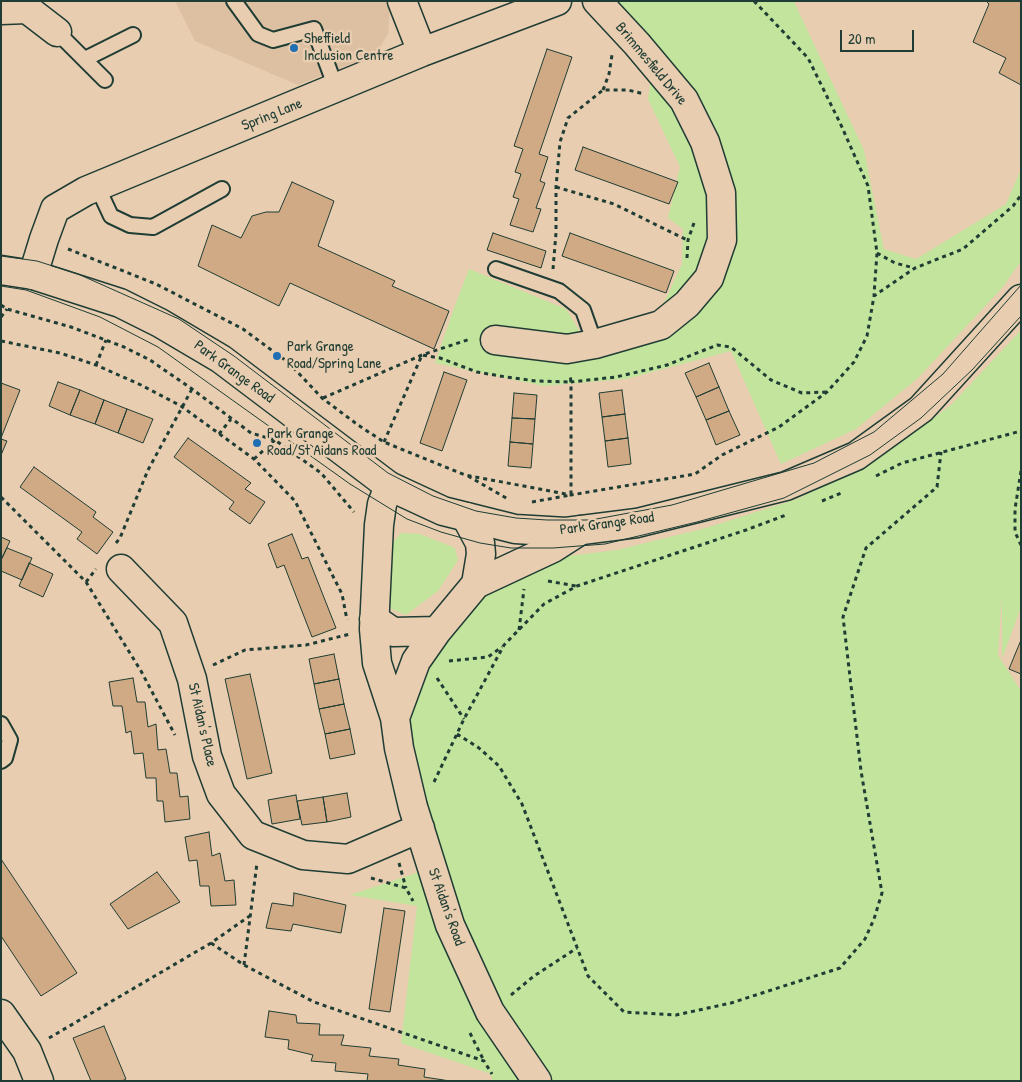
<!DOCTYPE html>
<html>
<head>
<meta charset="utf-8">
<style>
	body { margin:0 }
	#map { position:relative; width:1022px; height:1082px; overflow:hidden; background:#e8cdb0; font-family:"Patrick Hand",sans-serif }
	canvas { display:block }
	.frame { position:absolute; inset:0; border:2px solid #1f3d34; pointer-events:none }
	.scale { position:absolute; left:840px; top:30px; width:74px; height:22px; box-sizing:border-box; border:2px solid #1f3d34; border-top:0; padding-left:6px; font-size:15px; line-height:18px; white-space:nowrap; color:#1f3d34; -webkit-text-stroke:4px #e8cdb0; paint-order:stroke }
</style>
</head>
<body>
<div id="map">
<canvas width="1022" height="1082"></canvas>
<div class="frame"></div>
<div class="scale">20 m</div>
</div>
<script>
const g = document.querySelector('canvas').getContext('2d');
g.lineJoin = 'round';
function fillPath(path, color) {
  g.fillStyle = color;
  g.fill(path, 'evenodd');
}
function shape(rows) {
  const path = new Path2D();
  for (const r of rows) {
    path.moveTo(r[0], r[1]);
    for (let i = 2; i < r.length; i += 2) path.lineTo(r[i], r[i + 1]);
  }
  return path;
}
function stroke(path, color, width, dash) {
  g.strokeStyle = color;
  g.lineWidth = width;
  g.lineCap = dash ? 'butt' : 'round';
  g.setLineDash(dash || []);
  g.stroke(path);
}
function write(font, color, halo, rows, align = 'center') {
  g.font = font + ' "Patrick Hand",sans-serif';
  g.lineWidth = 5;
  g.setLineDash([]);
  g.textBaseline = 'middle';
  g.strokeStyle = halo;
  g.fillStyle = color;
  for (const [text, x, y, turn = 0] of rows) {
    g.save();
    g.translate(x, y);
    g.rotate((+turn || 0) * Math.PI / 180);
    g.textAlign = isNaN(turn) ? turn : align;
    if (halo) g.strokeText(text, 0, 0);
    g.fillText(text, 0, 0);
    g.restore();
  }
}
fillPath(shape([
	[175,1,386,1,390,9,388,34,376,54,298,85,195,41]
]), '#ddbfa1');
fillPath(shape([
	[617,1,795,1,795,4,864,150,884,249,916,259,1006,204,1021,169,1021,261,1002,288,918,378,856,429,781,464,731,351,626,379,543,386,435,363,454,308,469,269,566,309,593,353,663,305,682,264,683,229,668,218,680,167,648,99,656,47],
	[1021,330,1021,607,1002,659,1002,595,998,655,1021,691,1021,1081,492,1081,491,1074,401,1043,417,906,350,895,443,864,399,719,455,625,526,551,568,556,617,550,706,528,797,499,876,460,951,405],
	[401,533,420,534,455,548,458,560,438,591,406,615,391,609,388,590,390,546]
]), '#c2e49d');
const building = shape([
	[986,1,1021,1,1021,85,999,73,1006,58,973,42,989,4,986,1],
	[547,49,572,57,539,154,548,157,540,181,545,183,536,208,541,209,533,232,510,225,519,199,513,197,521,174,515,172,523,149,514,146,547,49],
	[583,147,678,182,669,204,575,170,583,147],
	[292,182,334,201,318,246,395,281,392,286,449,311,434,349,290,283,279,306,198,266,212,225,241,238,252,216,266,212,279,212,292,182],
	[493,233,546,251,541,268,487,250,493,233],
	[570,233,674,271,666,293,562,256,570,233],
	[709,363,719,387,696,397,685,373,709,363],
	[444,372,467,380,442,451,420,443,444,372],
	[58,382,80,390,70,415,49,406,58,382],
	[1,383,20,390,1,438,1,383],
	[719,387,729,411,706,420,696,397,719,387],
	[80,390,104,400,95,424,70,415,80,390],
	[622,390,625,414,602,417,599,393,622,390],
	[514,393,537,395,535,419,512,418,514,393],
	[104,400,127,409,118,433,95,424,104,400],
	[127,409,153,419,143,443,118,433,127,409],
	[729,411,740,435,716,445,706,420,729,411],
	[625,414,628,438,605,441,602,417,625,414],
	[512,418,535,419,533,444,510,442,512,418],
	[188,438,251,483,245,489,265,502,250,524,229,509,234,502,174,457,188,438],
	[628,438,631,464,608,467,605,441,628,438],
	[1,439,7,441,1,455,1,439],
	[510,442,533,444,531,468,508,466,510,442],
	[34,467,96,512,93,517,113,532,97,554,77,539,82,532,20,487,34,467],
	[292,534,302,559,308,557,336,628,312,637,284,565,277,568,268,544,292,534],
	[1,537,10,541,1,560,1,537],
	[7,548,32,558,22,580,1,571,1,560,7,548],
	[29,563,53,574,43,597,19,586,29,563],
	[1021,640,1021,674,1009,669,1021,640],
	[334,654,339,679,314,684,309,659,334,654],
	[250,674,272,773,247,779,225,679,250,674],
	[133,678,137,702,145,702,148,727,156,724,158,750,166,749,170,773,177,773,180,797,188,796,190,819,165,822,163,801,157,801,156,778,146,778,143,753,134,754,131,731,126,733,122,706,113,706,109,682,133,678],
	[339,679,344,704,319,709,314,684,339,679],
	[344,704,350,729,325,734,319,709,344,704],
	[350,729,355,754,330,759,325,734,350,729],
	[347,793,351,817,327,822,323,797,347,793],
	[296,795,300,819,272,824,268,800,296,795],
	[323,797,327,822,302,825,297,801,323,797],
	[209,832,212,856,220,853,225,881,234,880,236,905,211,906,209,886,200,886,197,860,189,861,185,837,209,832],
	[1,859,77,973,41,996,1,936,1,859],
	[157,872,180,902,128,929,110,904,157,872],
	[294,893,346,905,341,933,293,924,291,931,266,928,272,903,293,906,294,893],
	[384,908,405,911,390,1012,369,1009,384,908],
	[269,1011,296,1015,297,1023,320,1024,319,1035,344,1035,341,1045,371,1048,369,1056,399,1059,398,1065,425,1069,424,1077,450,1081,367,1081,368,1074,335,1071,336,1063,311,1061,313,1055,288,1049,289,1040,265,1037,269,1011],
	[104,1026,126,1079,122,1081,91,1081,73,1038,104,1026]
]);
fillPath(building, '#d0aa84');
stroke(building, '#1f3d34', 1);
const service = shape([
	[234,1,258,34,273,40,314,29,336,88],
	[57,32,105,80],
	[85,59,133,35],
	[97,186,111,216,130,225,153,227,222,189],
	[496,269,559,291,583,310,595,344],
	[1,724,10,740,5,758,1,761]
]);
const minor = shape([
	[402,1,422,52],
	[1,10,27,9,57,32],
	[33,275,44,239,55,209,86,191,422,52,557,1],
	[495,340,567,349,595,344,661,325,687,304,709,278,722,240,721,193,705,142,684,100,637,44,597,1],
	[389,486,382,504,379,525,374,629,377,663,395,718,399,748,413,807,450,925,490,1012,537,1081],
	[466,517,480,543,481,554,476,584],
	[121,569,173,623,192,679,207,756,221,794,253,835,303,855,348,859,420,828],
	[374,619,393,632,437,631],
	[395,718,416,661,437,631,476,584,553,548,581,530]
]);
const tertiary = shape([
	[1,270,33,275,120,303,160,323,221,359,389,486,443,511,515,529,566,532,637,523,786,486,856,456,921,409,1021,299]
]);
const primary = shape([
	[1,1014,27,1051,39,1081]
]);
stroke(service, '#1f3d34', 18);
stroke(minor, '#1f3d34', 31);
stroke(tertiary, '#1f3d34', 31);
stroke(primary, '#1f3d34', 31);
stroke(shape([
	[754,1,808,58,841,125,868,186,877,253,874,295],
	[603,90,609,74,612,55],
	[556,187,614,204,689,241],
	[68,249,156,284,243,329,289,363,322,398,358,425,384,442,465,475,571,495,695,474,722,455,779,427,827,392,854,362,867,336,874,296,915,268,963,249,1013,206,1021,195],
	[877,253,895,263,914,268],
	[687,258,688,240,694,223],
	[553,269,556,233,556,187,560,142,568,118,603,90,628,90,644,94],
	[1,305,7,309,71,327,124,347,150,360,192,389,251,433,275,440,321,473,354,512],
	[1,317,7,309],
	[1,341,60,353,96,365,141,385,181,406,254,459,295,501,342,594,347,620],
	[96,365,106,340],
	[323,398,422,355,470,339],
	[219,434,231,419],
	[384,442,422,355,440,358,477,372,506,377,536,381,571,382,570,374],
	[254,459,275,440],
	[1021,471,1015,509,1015,532,1021,545],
	[468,476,508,499],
	[876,476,902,463,1021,431],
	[1,497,86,582,141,671,175,735],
	[822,501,844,492],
	[532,502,571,495,571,382,616,377,667,365,717,345,731,347,771,380,802,393,827,392],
	[116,543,120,538,148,470,192,389],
	[548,581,576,586],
	[86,582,96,569],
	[519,630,524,589],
	[449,661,488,657,502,647],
	[213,665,245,650,306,645,350,634],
	[437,678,464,719],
	[457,734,479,748,499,766,522,804,588,976,624,1012,676,1015,731,1003,840,968,865,939,874,919,882,893,861,771,843,617,866,548,937,487,941,452],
	[434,782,464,719,504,645,544,604,577,586,746,530,786,515],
	[399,863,406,888],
	[371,878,406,888,413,901],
	[211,943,244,965,314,1002,484,1061,492,1074],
	[244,965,257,863],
	[511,995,534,976,577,948],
	[470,1033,484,1061],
	[49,1038,211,943,251,915]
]), '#1f3d34', 3, [4, 4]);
stroke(service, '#e8cdb0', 14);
stroke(minor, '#e8cdb0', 28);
stroke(tertiary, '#e8cdb0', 28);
stroke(primary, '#e8cdb0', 28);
stroke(shape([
	[1,256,37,261,78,274,179,319,234,356,388,473,433,496,476,511,516,518,547,520,591,520,672,505,814,463,874,432,943,374,1021,285],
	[1,286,26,290,100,317,158,347,350,484,407,519,441,532,480,543,511,548,553,548,605,544,697,522,784,498,870,455,921,418,972,370,1021,316]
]), '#1f3d34', 1);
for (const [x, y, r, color] of [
	[294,48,5,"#1f6fb2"],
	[277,356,5,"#1f6fb2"],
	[257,443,5,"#1f6fb2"]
]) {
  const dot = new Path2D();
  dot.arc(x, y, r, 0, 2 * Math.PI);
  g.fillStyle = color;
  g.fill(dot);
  stroke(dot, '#e8cdb0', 2);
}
write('15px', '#1f3d34', '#e8cdb0', [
	["Sheffield",304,39],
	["Inclusion Centre",304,56],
	["Park Grange",287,347],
	["Road/Spring Lane",287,364],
	["Park Grange",267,434],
	["Road/St Aidans Road",267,451]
], 'left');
write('15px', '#1f3d34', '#e8cdb0', [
	["Brimmesfield Drive",651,64,50],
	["Spring Lane",272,115,-22],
	["Park Grange Road",234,372,36],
	["Park Grange Road",607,524,-8],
	["St Aidan's Place",202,725,77],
	["St Aidan's Road",446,907,70]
]);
</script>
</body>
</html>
